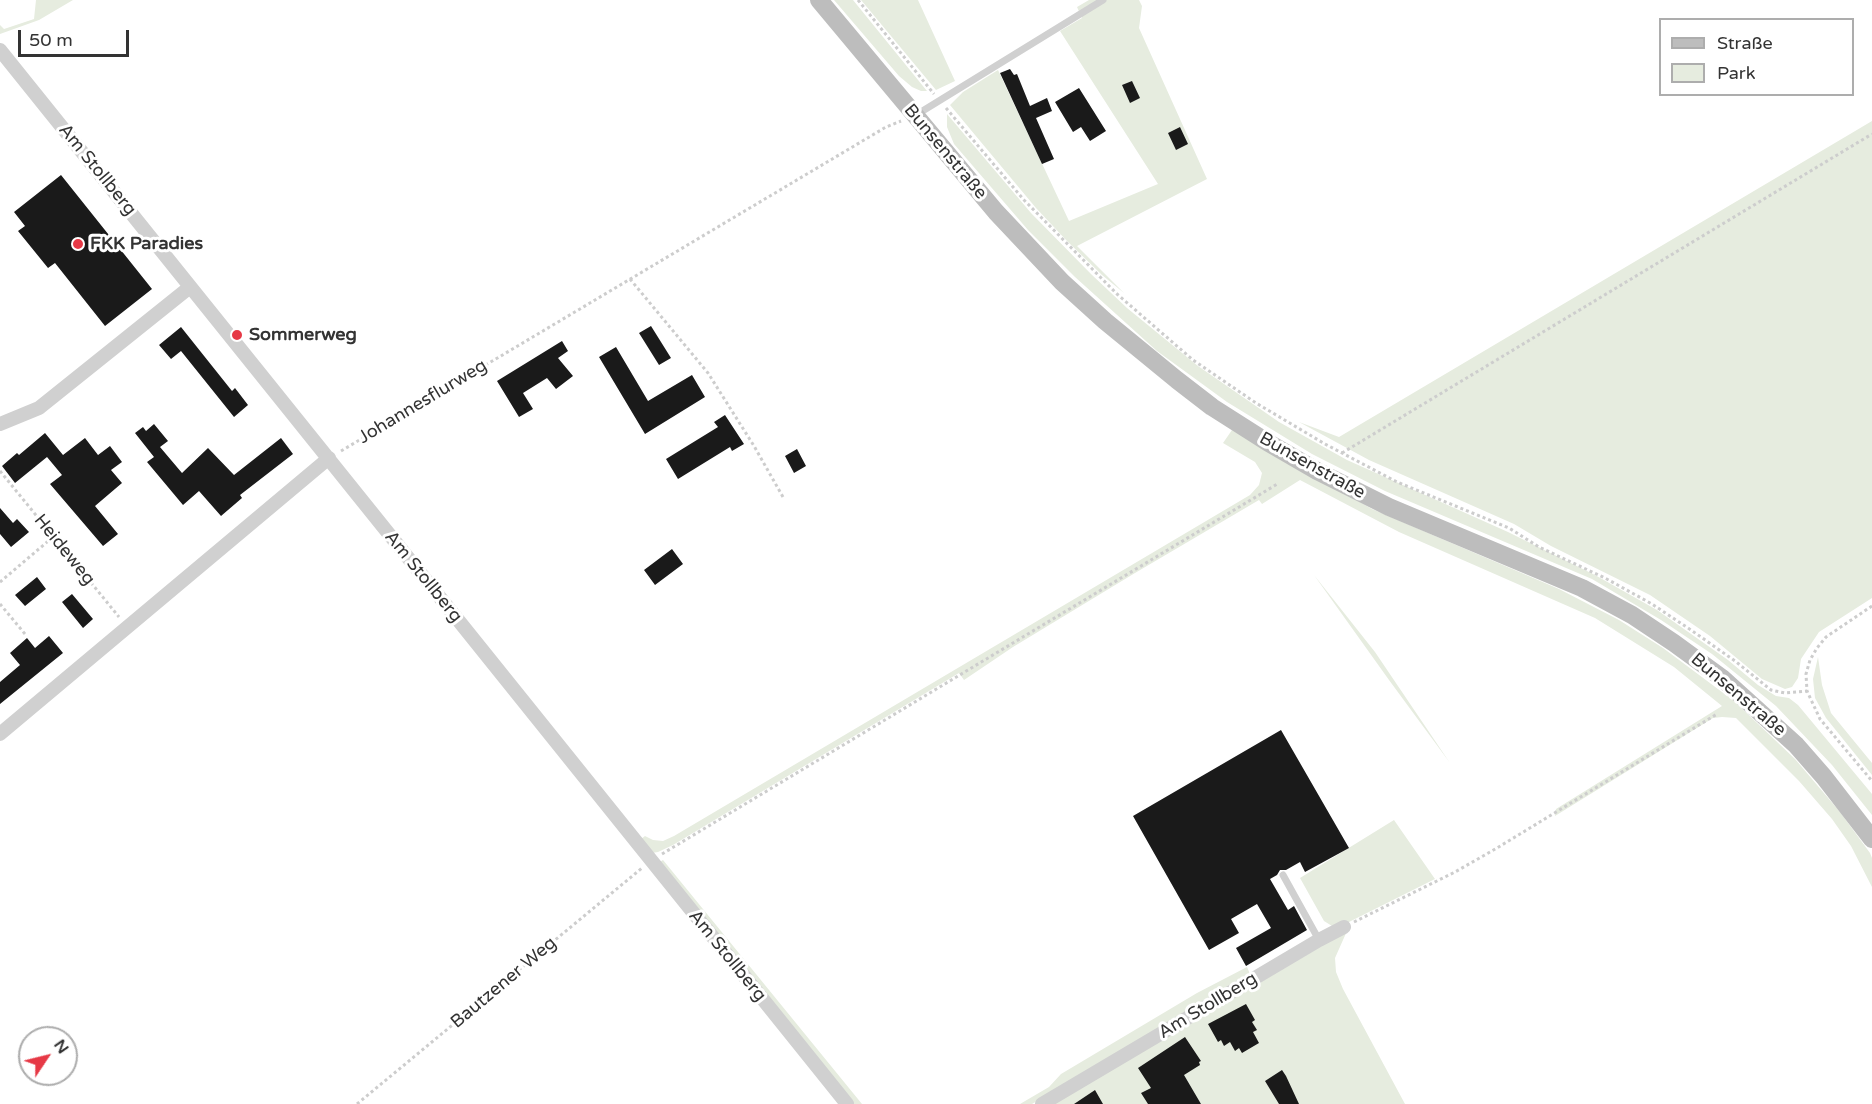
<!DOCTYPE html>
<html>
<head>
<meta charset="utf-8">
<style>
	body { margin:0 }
	#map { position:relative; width:1872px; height:1104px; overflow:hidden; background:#fff; font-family:"Varela Round",sans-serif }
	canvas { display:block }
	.legend { position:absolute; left:1659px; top:18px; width:195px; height:78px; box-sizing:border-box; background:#fff; border:2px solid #adadad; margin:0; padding:8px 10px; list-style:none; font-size:18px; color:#333 }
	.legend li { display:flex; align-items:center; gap:12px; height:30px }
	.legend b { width:30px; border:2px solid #adadad }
	.north { position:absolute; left:18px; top:1026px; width:60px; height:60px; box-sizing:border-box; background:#fff; border:2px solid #adadad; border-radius:50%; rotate:55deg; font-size:16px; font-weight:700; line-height:24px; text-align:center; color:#333 }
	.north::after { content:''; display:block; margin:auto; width:21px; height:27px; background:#e63946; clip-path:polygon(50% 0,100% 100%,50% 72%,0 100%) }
	.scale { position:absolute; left:18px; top:30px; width:111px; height:27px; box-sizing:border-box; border:3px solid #333; border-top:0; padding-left:8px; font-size:18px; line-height:21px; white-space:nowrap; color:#333; -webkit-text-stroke:4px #fff; paint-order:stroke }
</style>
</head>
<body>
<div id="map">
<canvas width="1872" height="1104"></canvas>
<ul class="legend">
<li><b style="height:8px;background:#bdbdbd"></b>Straße</li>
<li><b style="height:16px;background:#e6ecdf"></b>Park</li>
</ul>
<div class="north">N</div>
<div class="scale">50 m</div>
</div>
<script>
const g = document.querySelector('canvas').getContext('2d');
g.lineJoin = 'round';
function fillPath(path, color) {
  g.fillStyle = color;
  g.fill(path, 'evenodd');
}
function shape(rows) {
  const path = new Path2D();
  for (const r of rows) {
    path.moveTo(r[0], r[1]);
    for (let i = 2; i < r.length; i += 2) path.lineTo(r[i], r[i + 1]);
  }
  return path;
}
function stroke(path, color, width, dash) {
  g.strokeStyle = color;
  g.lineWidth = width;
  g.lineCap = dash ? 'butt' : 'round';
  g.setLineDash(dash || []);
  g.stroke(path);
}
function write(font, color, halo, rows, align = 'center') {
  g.font = font + ' "Varela Round",sans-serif';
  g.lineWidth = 6;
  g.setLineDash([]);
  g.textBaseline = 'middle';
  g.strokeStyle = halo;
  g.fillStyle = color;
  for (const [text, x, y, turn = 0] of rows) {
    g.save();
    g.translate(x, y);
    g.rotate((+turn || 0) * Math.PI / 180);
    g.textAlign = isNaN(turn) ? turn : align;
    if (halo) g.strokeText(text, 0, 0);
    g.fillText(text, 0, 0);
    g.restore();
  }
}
fillPath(shape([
	[36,0,73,0,39,20,0,34,0,25,4,29,34,19],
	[834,0,853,0,927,91,921,91,912,87,899,76],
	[861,0,918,0,955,81,936,90],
	[1089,0,1139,0,1142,6,1139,28,1207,179,1077,246,1124,293,1102,275,1067,241,1036,208,950,105,963,92,998,70,1069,221,1158,184,1060,31,1082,18,1077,7],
	[947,114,1031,213,1091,274,1127,308,1198,366,1279,422,1347,460,1508,532,1595,575,1657,610,1728,660,1758,685,1776,696,1789,698,1798,705,1872,794,1872,815,1832,765,1776,706,1712,654,1661,620,1592,579,1385,491,1312,454,1227,402,1157,351,1075,277,1028,230,954,144,947,127],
	[1872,121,1872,598,1819,632,1801,659,1798,678,1792,687,1785,689,1762,679,1710,636,1650,595,1551,546,1514,524,1369,460,1299,422,1339,437],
	[1232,430,1372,509,1559,589,1619,620,1663,648,1734,701,1795,759,1840,812,1870,853,1872,858,1872,887,1851,846,1832,819,1799,781,1736,718,1722,717,1713,718,1555,816,1556,809,1722,706,1674,667,1595,618,1399,532,1300,480,1262,504,1259,500,1135,573,1013,647,964,680,959,673,673,845,658,852,652,853,641,839,645,836,653,840,663,841,674,836,1250,495,1259,485,1262,473,1255,462,1223,443],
	[1314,575,1375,652,1450,763,1389,680],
	[1818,657,1822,685,1831,713,1872,763,1872,775,1826,718,1815,698,1813,679],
	[1394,820,1435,879,1343,925,1332,926,1324,921,1300,878],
	[663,860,862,1104,854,1104,658,863],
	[1347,931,1335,958,1336,972,1343,989,1405,1104,1054,1104],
	[1247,967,1250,974,1032,1104,1020,1104,1049,1087,1061,1074,1197,993]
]), '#e6ecdf');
fillPath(shape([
	[1010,69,1014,75,1017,74,1030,106,1047,98,1052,111,1036,118,1054,159,1042,164,1000,73],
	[1132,81,1140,98,1130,103,1122,85],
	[1079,88,1106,131,1090,141,1081,127,1073,132,1055,102],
	[1180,127,1188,144,1176,150,1168,133],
	[61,175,152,289,105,326,55,263,48,268,18,231,25,226,14,212],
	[651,326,671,358,659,365,639,333],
	[181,327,232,391,235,388,248,405,234,417,181,351,171,359,159,345],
	[562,341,568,351,558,358,573,376,556,389,547,378,523,393,533,409,519,417,497,381],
	[616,347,648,401,692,375,705,397,645,434,599,357],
	[725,415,744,444,732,451,730,447,678,479,666,459,718,427,714,422],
	[154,424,168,441,160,447,182,473,208,448,234,475,281,438,293,454,240,495,242,498,221,516,199,491,183,505,147,462,154,457,135,433,143,427,146,431],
	[45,433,63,455,85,438,98,455,110,446,122,462,111,470,122,483,95,506,118,534,103,546,50,484,62,475,47,457,15,483,2,466,17,453,19,455],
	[797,449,806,466,794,473,785,456],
	[0,508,13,523,17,519,29,532,11,547,0,534],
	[672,549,683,564,655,585,644,570],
	[37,577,46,589,25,606,15,595],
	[72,594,93,619,83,628,62,602],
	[49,636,63,653,0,704,0,682,20,665,10,653,27,638,35,648],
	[1281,730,1349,848,1305,872,1300,862,1286,870,1280,870,1277,875,1270,879,1288,910,1294,906,1307,930,1246,966,1236,948,1271,928,1257,904,1231,919,1239,933,1209,950,1133,816],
	[1246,1004,1255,1020,1252,1022,1257,1030,1253,1032,1259,1043,1242,1053,1239,1048,1235,1051,1230,1042,1224,1046,1221,1040,1218,1042,1208,1024],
	[1185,1037,1201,1061,1199,1062,1200,1065,1184,1075,1201,1104,1148,1104,1141,1093,1151,1088,1138,1068],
	[1282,1070,1286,1076,1299,1104,1279,1104,1265,1081],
	[1095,1090,1103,1104,1074,1104]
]), '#1a1a1a');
stroke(shape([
	[858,0,934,94],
	[946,108,1024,200,1117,294,1193,360,1256,403,1325,444,1397,482,1509,528,1539,547,1605,578,1652,604,1691,630,1735,661,1771,690,1785,693,1807,691],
	[630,279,708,373,754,446,783,497],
	[341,451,886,127,901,121],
	[1342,453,1872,134],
	[0,471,119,617],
	[0,582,53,537],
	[0,604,25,634],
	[1872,606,1826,637,1817,648,1810,660,1806,674,1807,691,1820,719,1872,781],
	[662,854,1279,483],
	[1354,922,1455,872,1497,848,1717,714],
	[357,1104,642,868]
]), '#cdcdcd', 3, [3, 3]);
stroke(shape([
	[916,115,1103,0],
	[1283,875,1319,940]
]), '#d0d0d0', 7);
stroke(shape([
	[0,50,847,1104],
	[0,424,39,408,190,287],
	[0,734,329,458],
	[1042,1104,1319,940,1344,927]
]), '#d0d0d0', 14);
stroke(shape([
	[819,0,996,212,1062,282,1105,321,1177,380,1212,407,1267,442,1317,471,1389,507,1582,588,1632,615,1674,643,1722,678,1796,745,1824,777,1872,839]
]), '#bdbdbd', 18);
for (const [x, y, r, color] of [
	[78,244,6,"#e63946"],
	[237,335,6,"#e63946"]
]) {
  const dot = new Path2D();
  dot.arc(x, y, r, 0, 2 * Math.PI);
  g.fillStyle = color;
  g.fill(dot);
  stroke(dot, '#fff', 2);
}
write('18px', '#333', '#fff', [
	["Bunsenstraße",945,152,50],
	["Am Stollberg",97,170,51],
	["Johannesflurweg",423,402,-31],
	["Bunsenstraße",1312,466,29],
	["Heideweg",64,550,51],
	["Am Stollberg",423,577,51],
	["Bunsenstraße",1738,695,40],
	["Am Stollberg",727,956,51],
	["Bautzener Weg",504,983,-40],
	["Am Stollberg",1208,1006,-31]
]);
write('bold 18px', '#333', '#fff', [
	["FKK Paradies",90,244],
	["Sommerweg",249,335]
], 'left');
</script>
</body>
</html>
